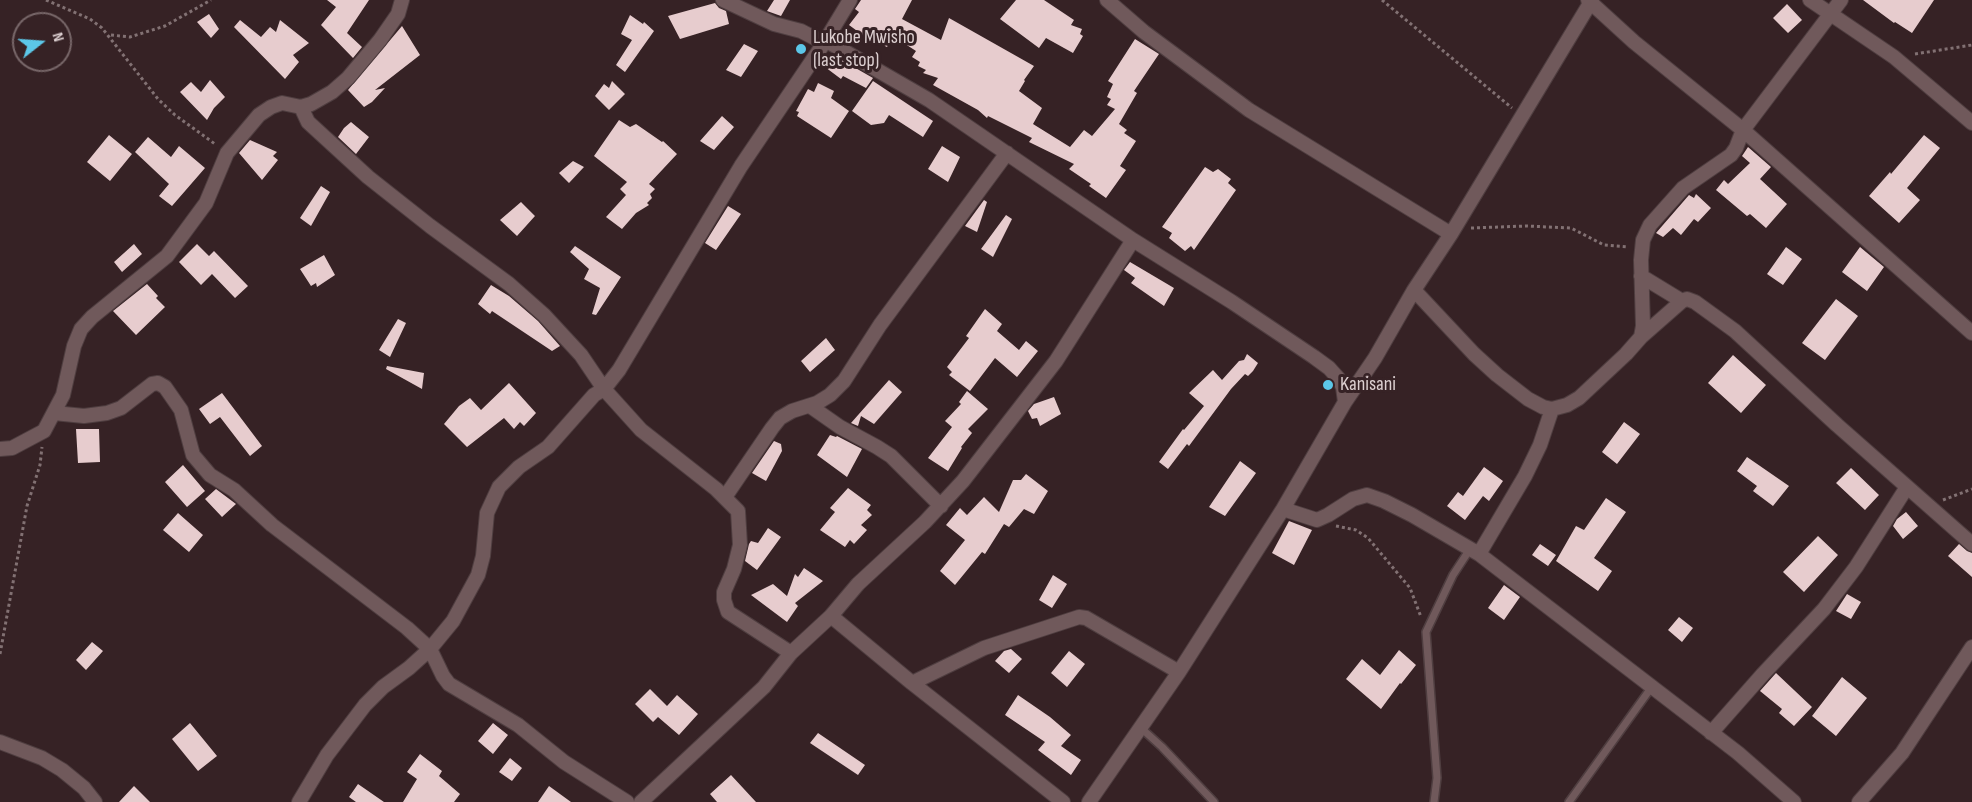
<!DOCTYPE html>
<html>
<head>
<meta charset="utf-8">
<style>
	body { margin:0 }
	#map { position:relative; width:1972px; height:802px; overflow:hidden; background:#362225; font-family:"Sofia Sans Condensed",sans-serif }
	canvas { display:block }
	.north { position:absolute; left:12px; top:12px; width:60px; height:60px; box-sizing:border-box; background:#362225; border:2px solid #786769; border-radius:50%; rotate:73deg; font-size:16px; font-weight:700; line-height:24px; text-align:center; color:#dccfd0 }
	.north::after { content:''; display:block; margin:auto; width:21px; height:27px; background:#5cc7e8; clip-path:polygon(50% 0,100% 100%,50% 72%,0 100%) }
</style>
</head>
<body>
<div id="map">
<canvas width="1972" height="802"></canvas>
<div class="north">N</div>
</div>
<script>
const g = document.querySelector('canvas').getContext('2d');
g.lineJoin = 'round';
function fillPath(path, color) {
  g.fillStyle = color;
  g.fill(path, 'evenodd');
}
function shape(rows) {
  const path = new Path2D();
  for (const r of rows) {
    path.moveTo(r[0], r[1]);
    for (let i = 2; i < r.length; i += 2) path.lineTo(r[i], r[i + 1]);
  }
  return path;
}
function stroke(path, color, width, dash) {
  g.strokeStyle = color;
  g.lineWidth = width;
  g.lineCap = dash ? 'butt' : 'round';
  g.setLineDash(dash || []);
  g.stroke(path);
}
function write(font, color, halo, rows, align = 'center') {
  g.font = font + ' "Sofia Sans Condensed",sans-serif';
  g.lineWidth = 6;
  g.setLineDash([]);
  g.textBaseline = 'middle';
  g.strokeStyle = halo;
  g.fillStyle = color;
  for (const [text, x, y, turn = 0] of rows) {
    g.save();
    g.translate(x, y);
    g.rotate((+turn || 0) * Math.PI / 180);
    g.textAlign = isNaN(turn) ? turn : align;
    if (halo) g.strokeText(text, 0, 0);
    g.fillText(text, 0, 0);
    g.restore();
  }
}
fillPath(shape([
	[327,0,369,0,347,33,362,47,353,58,321,25,336,7],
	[774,0,790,0,781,16,767,11],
	[861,0,912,0,902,19,941,40,949,18,1034,66,1024,80,1025,81,1019,91,1042,108,1033,124,1070,147,1084,130,1092,136,1115,109,1107,105,1111,99,1107,97,1113,84,1108,81,1135,39,1159,54,1134,91,1137,93,1119,124,1127,130,1124,133,1136,141,1120,166,1126,170,1106,198,1089,186,1091,184,1069,169,1074,164,1029,142,1032,138,988,116,987,118,978,110,933,85,938,78,923,73,926,70,918,66,920,62,912,57,916,51,893,36,887,47,864,36,849,25,859,12,855,9],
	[1016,0,1044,0,1074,20,1071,25,1082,29,1080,34,1083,36,1073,53,1046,38,1039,48,1000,19],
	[1863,0,1934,0,1912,33,1895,22,1894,23],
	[715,3,719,8,726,11,729,24,680,39,668,16],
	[1787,4,1802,20,1788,33,1773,18],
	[209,14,219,29,211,38,197,22],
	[630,15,643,24,644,22,654,31,625,72,616,65,632,40,621,34],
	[240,20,261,37,270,27,276,32,280,20,309,43,293,55,299,62,285,79,234,27],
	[402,26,420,55,375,90,385,88,372,102,364,107,348,90],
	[744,44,758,51,741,77,726,70],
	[831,54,873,78,866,88,843,76,841,79,825,67],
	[210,80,225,97,214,108,207,120,180,92,191,82,201,92],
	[612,81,625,94,609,110,595,96,604,84,609,88],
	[873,81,933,121,923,137,889,115,884,123,871,125,852,111],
	[818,83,834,91,831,98,849,111,831,138,797,116,799,112,796,111,808,89,814,92],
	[722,116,734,127,714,150,700,141],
	[619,120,630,127,636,124,662,142,663,141,677,154,649,184,655,189,650,194,652,198,647,203,649,205,636,213,622,229,606,217,626,195,620,189,627,182,594,156],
	[351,122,369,137,356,154,338,137,344,128],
	[109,135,132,154,110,181,87,162],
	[1924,135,1940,148,1907,188,1920,200,1899,223,1869,196,1890,172,1891,174],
	[148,137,171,157,179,146,205,168,172,206,159,196,169,184,135,152],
	[250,140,277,152,273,156,278,160,262,180,239,153],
	[942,146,960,157,948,182,928,169],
	[1748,147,1771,167,1760,179,1787,204,1766,228,1750,214,1747,216,1716,190,1724,180,1728,184,1750,163,1742,156],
	[573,161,584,167,569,183,559,173],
	[1205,167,1213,172,1218,169,1231,179,1228,183,1236,190,1194,250,1191,246,1185,251,1169,238,1172,233,1162,227],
	[321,186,330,192,311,226,300,218],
	[1696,194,1711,208,1698,222,1694,219,1681,235,1673,228,1663,237,1656,233,1689,195,1694,198],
	[984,200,987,202,977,232,965,226],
	[521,202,535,216,517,236,500,220],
	[728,206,741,214,716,250,705,243],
	[1006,215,1012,219,993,257,981,249],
	[134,244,142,254,122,272,114,262],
	[197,244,209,256,214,251,248,286,235,298,212,274,201,285,179,262],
	[575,246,621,277,596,315,592,314,600,288,584,279,589,269,570,252],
	[1786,247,1802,259,1783,285,1767,274],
	[1860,247,1884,267,1867,291,1842,272],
	[324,255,335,275,317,287,316,283,311,286,300,269],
	[1130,262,1174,288,1164,306,1131,283,1135,278,1124,270],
	[147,284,158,296,156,298,165,307,136,335,113,311],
	[491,285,509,296,538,321,560,346,552,351,492,311,490,314,478,304],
	[1836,299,1858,316,1825,360,1802,343],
	[985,309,1002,324,997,331,1019,350,1026,341,1038,351,1017,377,995,358,970,391,949,375,952,372,947,367,969,338,966,336],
	[398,319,406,323,390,357,379,350],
	[826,338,835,350,810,372,801,361],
	[1247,354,1258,363,1253,371,1248,376,1245,374,1231,389,1189,446,1187,444,1168,469,1159,462,1183,429,1184,430,1204,406,1189,393,1213,370,1222,380,1239,361,1244,360],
	[1733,355,1766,385,1741,413,1708,383],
	[387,366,424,373,422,389,386,369],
	[889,380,902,392,874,424,861,416,858,426,851,423],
	[509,383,536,413,524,426,520,422,514,429,504,418,467,447,444,424,459,406,470,398,481,410],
	[967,391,988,409,968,429,972,433,961,447,962,448,948,471,928,458,952,427,945,421,961,404,959,402],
	[222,393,262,446,250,456,220,417,210,424,199,409],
	[1054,397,1061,414,1040,426,1037,418,1032,419,1028,411,1034,404],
	[1624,422,1640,434,1617,464,1602,452],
	[76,429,99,429,100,462,78,463],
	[830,435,836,437,837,436,862,449,847,477,817,455],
	[774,441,781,444,782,451,766,481,752,473],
	[1747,457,1789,486,1773,506,1753,491,1757,486,1737,471],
	[1240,461,1256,473,1225,516,1209,507],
	[183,465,205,491,187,507,165,482],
	[1484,467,1503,481,1489,501,1483,496,1465,520,1447,506,1458,492,1463,496],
	[1851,468,1879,495,1865,510,1836,483],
	[1026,474,1048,491,1034,514,1024,509,1009,527,1004,524,985,554,982,552,955,585,940,571,965,540,946,525,960,508,967,515,984,497,999,512,1013,480,1021,480],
	[848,488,871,505,867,510,872,515,861,525,867,530,854,544,850,540,845,547,820,530,835,512,830,508],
	[216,489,236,504,222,517,205,499],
	[1606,498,1626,512,1594,558,1612,571,1598,591,1556,561,1576,526,1584,530],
	[1906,512,1918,526,1903,539,1893,526,1897,519],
	[178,513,203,535,189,552,163,530],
	[1289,521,1312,530,1294,565,1272,553],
	[768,528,781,537,757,570,745,561,749,544,751,541,758,543],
	[1818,536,1838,555,1804,592,1783,572],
	[1540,544,1556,555,1548,566,1532,555],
	[1959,544,1967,551,1972,553,1972,577,1948,556],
	[804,568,823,581,795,603,798,606,787,622,751,595,773,584,787,596,795,574,798,577],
	[1053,575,1067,584,1052,608,1039,600],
	[1504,585,1520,597,1504,620,1488,608],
	[1847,594,1861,602,1851,619,1836,611],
	[1679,617,1693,628,1682,642,1668,630],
	[92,642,103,651,86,670,76,660],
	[1011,649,1022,659,1009,673,995,661,1004,651],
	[1399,650,1416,665,1401,684,1400,683,1381,709,1346,679,1362,659,1380,675],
	[1069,651,1085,664,1067,687,1051,673],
	[1776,673,1812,707,1794,726,1779,713,1782,709,1760,691],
	[1842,677,1867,698,1836,736,1812,716],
	[650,689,667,706,677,695,698,714,679,735,658,717,653,722,635,704],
	[1018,695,1050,717,1071,735,1061,746,1081,760,1071,775,1038,750,1045,742,1005,715],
	[190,723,217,756,198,771,172,739],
	[493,723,508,735,493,754,478,741],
	[818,733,865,765,858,775,810,743],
	[420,754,442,771,439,776,460,794,454,802,403,802,417,779,407,772],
	[510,758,522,768,512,781,499,772],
	[731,775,756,802,717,802,710,794],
	[358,784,384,802,356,802,349,797],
	[134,786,150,802,119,802],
	[549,786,571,802,538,802]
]), '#e7ccce');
const lane = shape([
	[1141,728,1162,747,1214,802],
	[1434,802,1437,778,1426,632,1453,575,1470,549],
	[1569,802,1651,688]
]);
const street = shape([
	[723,0,774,24,801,31,824,43],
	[1107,0,1144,32,1249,110,1451,234],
	[1588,0,1634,42,1743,130,1972,333],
	[1810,0,1894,57,1972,123],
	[825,40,929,100,1133,240,1232,302,1314,357,1329,368,1338,378,1343,387,1345,402],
	[301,107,308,122,368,177,430,226,509,284,544,315,581,355,604,389,641,430,716,489,738,511,740,545,734,569,724,592,724,600,728,612,791,653],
	[1641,276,1682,301],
	[1414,290,1474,354,1497,375,1528,399,1543,407,1552,409,1567,405,1579,398,1626,354,1641,337,1643,326,1641,260,1643,240,1650,225,1683,188,1731,155,1736,148,1743,130,1841,0],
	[1641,337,1682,301,1687,299,1695,302,1735,331,1837,425,1972,544],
	[810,406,840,427,877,447,891,456,941,506],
	[54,413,84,416,107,413,121,408,152,384,158,383,165,387,181,410,193,455,210,475,234,490,272,525,407,628,430,649,443,676,449,684,518,725,564,762,627,802],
	[0,449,12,448,44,431,63,395,74,346,81,329,92,317,167,256,206,203,227,153,259,115,271,107,282,103,301,107,311,104,332,92,348,78,380,40,398,14,402,0],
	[725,497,772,428,780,418,792,411,817,403,830,395,844,381,880,325,1007,153],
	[1283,509,1317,520,1328,515,1353,499,1367,495,1384,501,1412,515,1479,554,1738,753,1794,802],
	[1479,554,1525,476,1540,445,1552,409],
	[831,616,912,683,1063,802],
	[912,683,984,648,1079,617,1086,618,1179,672],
	[1711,733,1763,674,1824,609,1856,567,1907,487],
	[0,742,42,758,62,770,84,788,95,802],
	[299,802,327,755,365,705,383,687,409,668,430,649,453,621,478,575,483,556,487,513,499,487,519,467,548,447,594,395,604,389,619,370,741,166,824,43,850,0],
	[641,802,764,687,791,653,831,616,858,584,925,522,963,481,1056,361,1133,240],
	[1089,802,1179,672,1283,509,1345,402,1375,358,1414,290,1451,234,1592,0],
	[1859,802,1902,753,1972,647]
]);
stroke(lane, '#4f3e40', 10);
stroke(street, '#4f3e40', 16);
stroke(shape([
	[46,0,90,19,102,28,158,99,175,115,215,144],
	[1382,0,1512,108],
	[111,35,130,37,165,26,211,0],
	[1915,54,1972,45],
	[1471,228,1526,226,1571,228,1604,245,1628,247],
	[1943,500,1972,489],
	[1336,526,1356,530,1368,538,1410,588,1421,617],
	[0,654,27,506,40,465,42,447]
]), '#827173', 3, [3, 3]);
stroke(lane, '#70595b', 7);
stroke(street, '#70595b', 14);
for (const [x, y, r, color] of [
	[801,49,6,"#5cc7e8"],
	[1328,385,6,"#5cc7e8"]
]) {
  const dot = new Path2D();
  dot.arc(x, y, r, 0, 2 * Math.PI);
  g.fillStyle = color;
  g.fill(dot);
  stroke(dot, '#362225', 2);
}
write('20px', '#dccfd0', '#362225', [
	["Lukobe Mwisho",813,38],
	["(last stop)",813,61],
	["Kanisani",1340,385]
], 'left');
</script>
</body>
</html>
